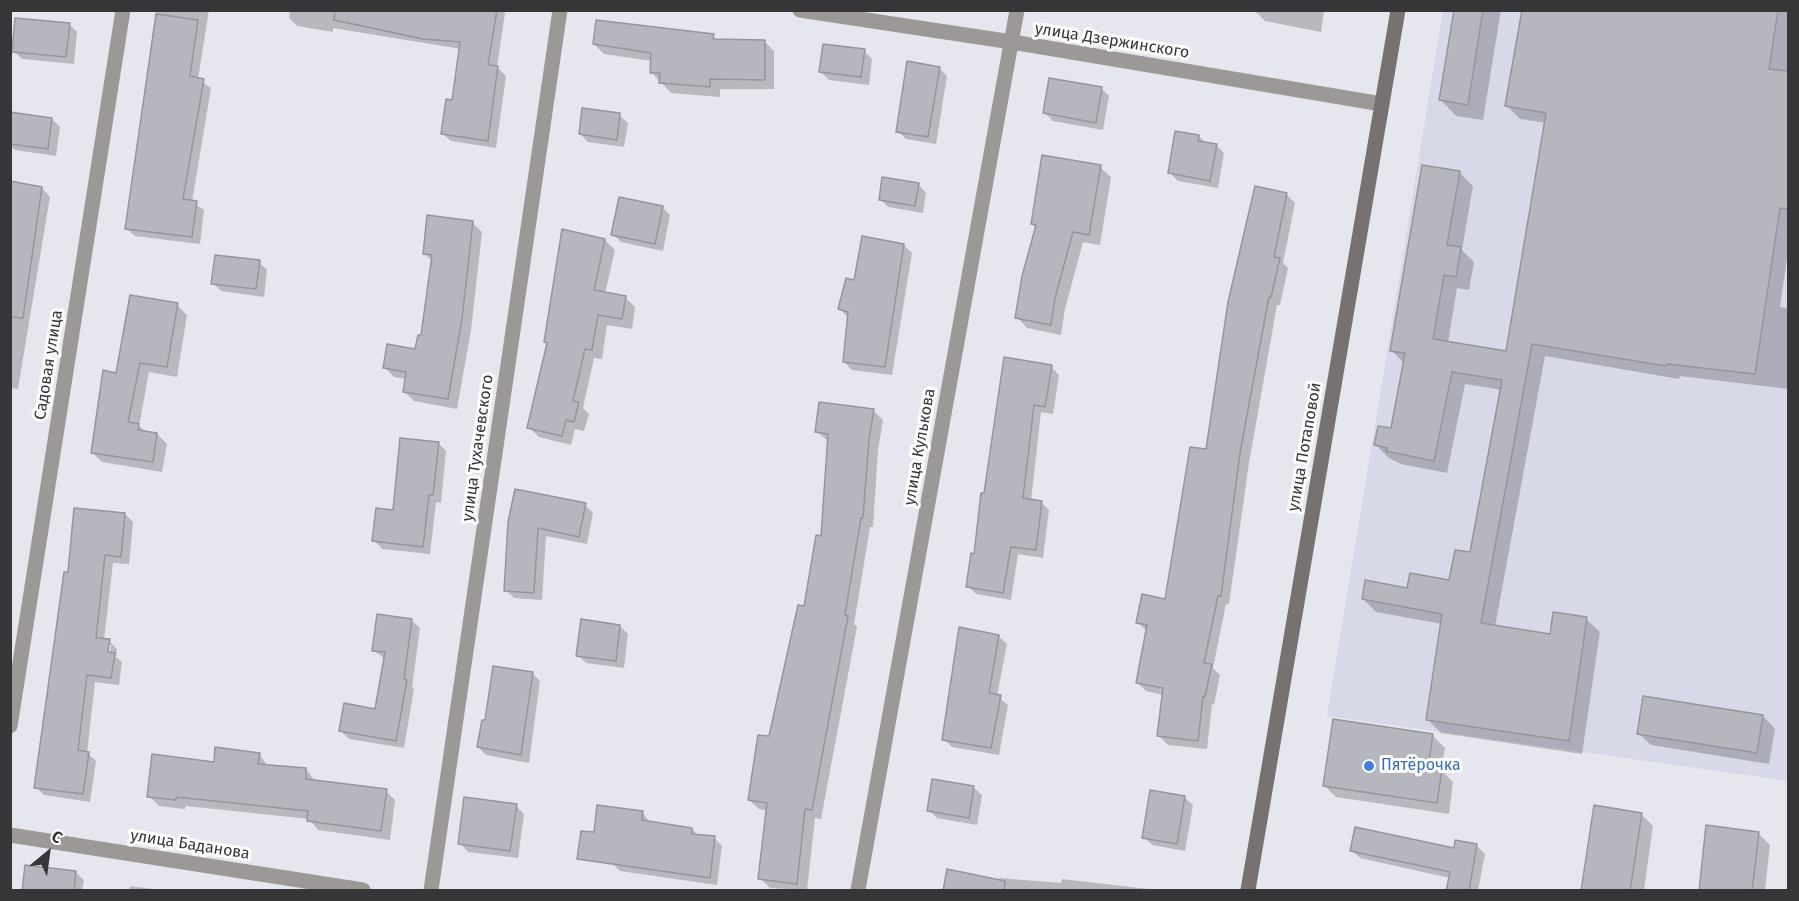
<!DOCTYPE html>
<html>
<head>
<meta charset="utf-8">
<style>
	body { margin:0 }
	#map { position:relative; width:1799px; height:901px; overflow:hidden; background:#e6e7ee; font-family:"Fira Sans",sans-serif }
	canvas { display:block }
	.frame { position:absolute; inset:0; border:12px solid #363639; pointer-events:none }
	.north { position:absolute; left:18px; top:823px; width:60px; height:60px; -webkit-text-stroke:4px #fff; paint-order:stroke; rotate:29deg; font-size:16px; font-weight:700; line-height:24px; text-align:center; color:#363639 }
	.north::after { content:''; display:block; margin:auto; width:21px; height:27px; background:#363639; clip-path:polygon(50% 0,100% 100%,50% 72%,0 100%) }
</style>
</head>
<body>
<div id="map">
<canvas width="1799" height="901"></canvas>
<div class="frame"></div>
<div class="north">С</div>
</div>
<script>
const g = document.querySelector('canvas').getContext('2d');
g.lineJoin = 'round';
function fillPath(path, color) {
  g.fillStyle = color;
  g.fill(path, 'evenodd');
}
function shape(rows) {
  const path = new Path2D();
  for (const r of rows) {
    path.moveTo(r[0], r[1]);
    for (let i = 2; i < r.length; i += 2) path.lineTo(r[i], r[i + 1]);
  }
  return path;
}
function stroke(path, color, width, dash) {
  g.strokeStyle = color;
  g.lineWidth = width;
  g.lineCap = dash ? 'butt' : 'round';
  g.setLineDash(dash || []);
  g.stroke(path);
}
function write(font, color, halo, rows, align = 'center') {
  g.font = font + ' "Fira Sans",sans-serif';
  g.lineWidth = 6;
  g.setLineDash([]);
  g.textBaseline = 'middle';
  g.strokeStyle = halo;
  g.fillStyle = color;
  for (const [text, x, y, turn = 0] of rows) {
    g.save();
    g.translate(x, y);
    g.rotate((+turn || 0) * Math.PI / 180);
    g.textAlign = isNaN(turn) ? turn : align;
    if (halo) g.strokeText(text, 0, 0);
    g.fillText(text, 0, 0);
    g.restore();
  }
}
fillPath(shape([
	[1443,11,1788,11,1788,781,1327,716]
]), '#d8d9e8');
fillPath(shape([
	[156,10,209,10,198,79,211,88,192,202,204,210,200,244,135,236,126,228],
	[290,10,502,10,505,13,497,67,506,76,496,148,451,141,442,133,453,101,461,49,333,28,333,32,297,26,289,18],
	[1254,10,1324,10,1321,32,1265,21],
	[1455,10,1501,10,1483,120,1456,116,1441,100],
	[1524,10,1788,10,1788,251,1780,307,1788,308,1788,389,1680,376,1679,379,1545,356,1495,627,1551,635,1586,619,1600,632,1582,754,1441,733,1428,720,1442,624,1376,612,1363,599,1451,582,1471,554,1502,390,1465,384,1447,473,1401,464,1389,458,1376,445,1392,430,1405,364,1391,350,1460,173,1473,186,1462,250,1474,262,1469,290,1457,288,1448,343,1507,353,1546,123,1520,119,1507,106],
	[69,24,77,32,74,64,22,59,14,51],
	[713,36,718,41,764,41,774,51,774,89,720,89,720,97,671,93,651,72,652,61,604,54,594,44],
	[864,51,872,59,869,85,829,80,821,72],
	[939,68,947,76,936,144,906,139,898,131],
	[1101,88,1109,96,1103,130,1053,121,1045,113],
	[11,113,52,119,60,127,56,156,15,150,10,146],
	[619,115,628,123,624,147,588,142,580,134],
	[1199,136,1206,144,1216,145,1224,153,1218,188,1178,181,1170,173],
	[1100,167,1111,177,1100,245,1083,242,1065,309,1061,335,1027,328,1017,317,1037,229,1032,224],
	[10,183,42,188,50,197,18,389,10,388],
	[918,184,926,193,923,213,888,207,880,199],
	[1286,194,1295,203,1283,263,1288,268,1280,305,1277,305,1249,463,1229,604,1226,604,1213,668,1220,675,1214,705,1212,704,1207,749,1168,745,1159,736,1163,695,1146,691,1137,682,1147,632,1138,622,1167,601,1207,450],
	[662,207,670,215,663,251,621,242,613,234],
	[472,222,482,232,471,330,457,409,414,401,404,391,406,379,394,377,384,367,416,351,422,337,432,261,424,253],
	[605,240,615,250,605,294,625,297,635,307,632,329,607,325,602,359,594,358,583,408,589,414,584,431,575,429,571,445,539,437,529,427],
	[904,245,912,253,892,375,852,370,844,362,848,317,839,309,855,282],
	[259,262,267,270,264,297,221,291,213,283],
	[177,305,187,315,177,377,149,372,139,426,146,432,157,434,167,444,162,472,102,462,92,452,118,374],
	[1051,367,1059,375,1053,414,1041,412,1031,501,1041,502,1049,510,1043,558,1018,554,1011,600,976,594,968,586,986,495],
	[873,410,883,420,878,450,873,527,870,527,854,624,857,627,821,819,815,818,807,890,770,888,760,878,768,811,759,809,749,800,770,738,822,538,829,442,817,432],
	[438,443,446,451,441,503,436,502,430,554,382,549,374,540],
	[585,505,593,513,587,544,546,536,542,600,514,598,506,590,510,522],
	[125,514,133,522,129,564,113,563,104,640,109,641,117,649,116,657,122,662,119,685,95,682,87,753,96,761,90,802,44,795,36,787,69,574],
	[108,645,111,645,109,660,106,659],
	[411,620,420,628,412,687,414,689,404,748,349,739,341,731,376,710,385,659,373,650],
	[620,626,628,634,624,668,586,663,578,655],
	[998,636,1007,644,997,696,1008,705,999,755,952,747,944,739],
	[532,673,540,681,529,763,486,755,478,747],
	[1763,716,1775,729,1769,764,1651,745,1638,733],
	[1433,736,1445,748,1441,770,1453,782,1449,814,1336,797,1324,785],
	[259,754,268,766,306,769,315,781,386,791,395,800,390,840,318,830,309,819,186,806,185,809,159,806,149,796,215,764],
	[973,787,982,795,977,825,937,818,929,810],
	[1184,797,1193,805,1185,851,1152,845,1144,837],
	[516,806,524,814,518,858,468,852,460,843],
	[643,813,650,823,692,829,699,836,714,838,722,846,717,885,620,871,612,863],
	[1641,814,1653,826,1644,890,1583,890],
	[1758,833,1770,845,1765,890,1700,890],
	[1477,846,1485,854,1478,890,1448,890,1450,878,1360,858,1352,850,1455,850],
	[75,872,84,880,82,890,24,890],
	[999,878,1061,883,1062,879,1157,890,944,890,999,881],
	[130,886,159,890,130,890]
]), '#0003');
const building = shape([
	[335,10,497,10,488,65,498,66,488,141,441,134,446,99,452,100,460,42,423,39,334,20,335,10],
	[1454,10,1483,10,1468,105,1439,100,1454,10],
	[1522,10,1778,10,1769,69,1788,71,1788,209,1780,208,1755,374,1667,364,1666,366,1532,344,1481,623,1550,634,1553,612,1587,617,1569,741,1426,720,1442,614,1362,599,1365,580,1407,588,1410,573,1449,580,1455,550,1470,552,1502,380,1452,372,1434,461,1386,451,1387,448,1374,445,1378,426,1391,428,1405,353,1390,351,1422,165,1460,171,1447,245,1461,247,1456,277,1444,275,1433,339,1506,351,1546,113,1505,106,1522,10],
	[156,14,198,20,190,76,204,79,183,199,197,201,192,237,125,229,156,14],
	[15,18,70,23,66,57,12,52,15,18],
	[596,20,714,34,713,39,765,40,765,80,710,79,710,87,659,83,660,73,650,73,651,53,593,44,596,20],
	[823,44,865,49,861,77,819,72,823,44],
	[907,61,940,67,928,137,896,132,907,61],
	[1049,78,1102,87,1096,123,1043,113,1049,78],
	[582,108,620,113,617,140,579,134,582,108],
	[10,112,52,118,48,149,10,144,10,112],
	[1175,131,1199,135,1198,141,1217,144,1210,181,1168,173,1175,131],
	[1042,155,1101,165,1089,235,1073,232,1055,298,1051,325,1015,318,1022,276,1036,225,1031,224,1042,155],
	[882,177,919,183,915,206,879,200,882,177],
	[10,181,42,187,23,318,10,317,10,181],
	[1255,186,1287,193,1274,257,1280,258,1271,297,1269,297,1240,453,1221,596,1218,596,1204,663,1212,664,1205,697,1203,696,1198,741,1157,736,1163,688,1136,683,1147,625,1136,623,1142,594,1165,599,1190,447,1206,449,1228,302,1255,186],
	[619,197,663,206,655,244,611,235,619,197],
	[427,215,473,221,462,319,448,399,403,392,406,372,383,368,387,344,415,349,418,335,421,335,432,255,423,254,427,215],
	[562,229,605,239,594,290,626,296,622,319,598,315,592,350,585,349,573,401,579,402,574,422,566,420,562,436,527,428,547,343,544,342,562,229],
	[862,236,904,244,885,367,843,362,848,312,838,309,846,278,854,280,862,236],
	[215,255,260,260,256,289,211,284,215,255],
	[130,295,178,303,167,367,140,363,128,422,139,424,138,430,157,433,153,462,91,453,103,370,116,373,130,295],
	[1004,357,1052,365,1045,407,1034,405,1023,498,1042,501,1036,550,1011,547,1003,593,966,587,971,553,974,554,981,493,984,493,1004,357],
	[819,402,874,409,869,439,863,518,861,518,845,615,848,616,812,810,805,809,797,884,758,879,767,803,748,800,758,735,769,736,798,605,804,606,816,535,821,536,828,434,815,432,819,402],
	[400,438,439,442,433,495,429,495,423,547,372,541,376,508,393,510,400,438],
	[515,489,586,503,579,537,538,528,534,593,504,591,508,522,515,489],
	[74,508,125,513,121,557,105,555,96,638,110,639,108,652,115,653,111,678,87,675,78,750,89,752,83,794,34,788,64,572,68,572,74,508],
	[377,614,412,619,404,679,407,680,396,741,339,731,344,703,375,709,385,652,372,651,377,614],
	[581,619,620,625,616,661,576,656,581,619],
	[959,627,999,635,989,693,1001,695,991,748,942,740,959,627],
	[493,666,533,672,521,755,477,747,482,720,485,720,493,666],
	[1643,696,1763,715,1757,753,1637,734,1643,696],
	[1333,719,1433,734,1428,767,1442,769,1437,803,1323,786,1333,719],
	[215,747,260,753,258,764,306,768,306,779,387,789,381,831,307,821,308,811,176,797,176,800,147,797,152,754,214,762,215,747],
	[932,779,974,786,969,818,927,811,932,779],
	[1150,790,1185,796,1177,844,1142,838,1150,790],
	[464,797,517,804,510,851,458,844,464,797],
	[597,805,643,811,642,820,692,828,692,834,715,836,710,878,577,859,581,831,594,832,597,805],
	[1594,805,1642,813,1630,891,1581,891,1594,805],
	[1706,825,1759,832,1752,891,1699,891,1706,825],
	[1355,827,1454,848,1455,840,1477,844,1469,891,1446,891,1450,872,1350,851,1355,827],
	[25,865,76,871,74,891,22,891,25,865],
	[947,869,1005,881,1004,891,943,891,947,869]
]);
fillPath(building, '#b6b7be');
stroke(building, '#95959c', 1.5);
stroke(shape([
	[800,10,1012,42,1382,104],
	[10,726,123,10],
	[10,835,363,890],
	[431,890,560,10],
	[858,890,1017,10]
]), '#9b9897', 15);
stroke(shape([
	[1248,890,1398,10]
]), '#777271', 15);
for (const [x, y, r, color] of [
	[1369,766,6,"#3f7fe0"]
]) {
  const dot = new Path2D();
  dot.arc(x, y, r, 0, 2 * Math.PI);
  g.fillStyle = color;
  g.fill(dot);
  stroke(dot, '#fff', 2);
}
write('16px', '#363639', '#fff', [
	["улица Дзержинского",1112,41,9],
	["Садовая улица",49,365,-81],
	["улица Кулькова",920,447,-80],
	["улица Потаповой",1305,447,-80],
	["улица Тухачевского",478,448,-82],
	["улица Баданова",190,845,9]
]);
write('16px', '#366cbe', '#fff', [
	["Пятёрочка",1381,766]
], 'left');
</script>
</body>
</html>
